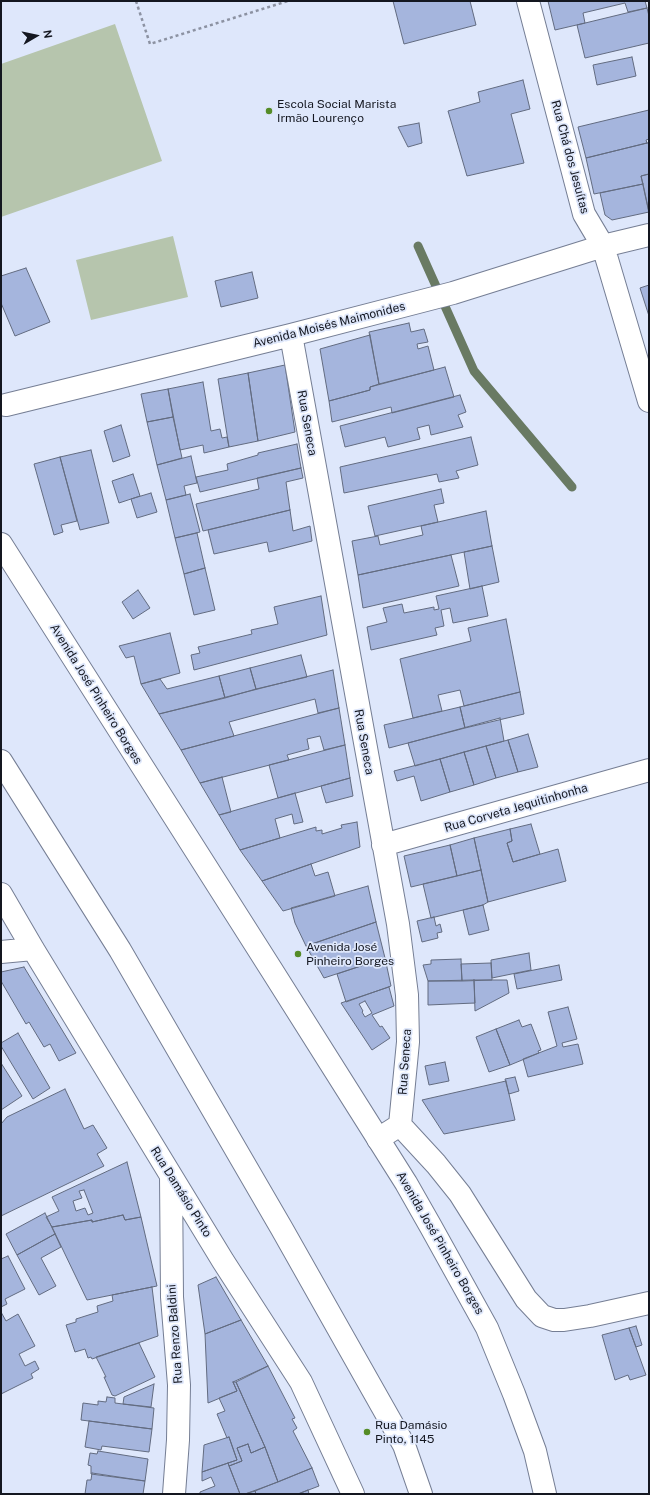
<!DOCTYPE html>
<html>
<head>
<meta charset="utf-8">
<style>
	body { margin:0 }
	#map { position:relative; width:650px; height:1495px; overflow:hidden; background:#dee7fb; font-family:"Public Sans",sans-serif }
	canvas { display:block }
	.frame { position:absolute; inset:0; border:2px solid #141720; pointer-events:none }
	.north { position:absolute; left:16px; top:16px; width:40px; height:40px; -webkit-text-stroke:3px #dee7fb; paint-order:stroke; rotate:81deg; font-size:11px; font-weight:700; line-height:16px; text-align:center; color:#141720 }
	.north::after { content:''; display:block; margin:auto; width:14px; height:18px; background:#141720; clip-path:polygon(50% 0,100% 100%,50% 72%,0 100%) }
</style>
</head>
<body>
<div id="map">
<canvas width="650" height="1495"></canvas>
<div class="frame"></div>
<div class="north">N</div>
</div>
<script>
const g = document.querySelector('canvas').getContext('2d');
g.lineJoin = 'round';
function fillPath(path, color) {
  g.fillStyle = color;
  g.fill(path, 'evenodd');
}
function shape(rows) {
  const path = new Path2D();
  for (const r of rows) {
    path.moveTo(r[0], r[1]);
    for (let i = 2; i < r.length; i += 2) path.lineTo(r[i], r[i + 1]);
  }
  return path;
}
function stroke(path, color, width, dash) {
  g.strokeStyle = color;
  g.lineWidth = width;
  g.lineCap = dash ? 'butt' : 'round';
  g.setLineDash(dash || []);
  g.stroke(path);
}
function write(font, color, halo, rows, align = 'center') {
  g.font = font + ' "Public Sans",sans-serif';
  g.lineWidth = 3.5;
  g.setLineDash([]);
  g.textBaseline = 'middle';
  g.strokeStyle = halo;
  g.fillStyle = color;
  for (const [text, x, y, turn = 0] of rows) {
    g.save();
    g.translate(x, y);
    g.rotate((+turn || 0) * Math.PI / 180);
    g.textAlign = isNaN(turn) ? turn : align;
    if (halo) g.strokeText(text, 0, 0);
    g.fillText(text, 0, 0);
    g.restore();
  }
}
fillPath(shape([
	[115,24,162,161,1,217,1,64],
	[173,236,188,297,91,320,76,260]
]), '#b6c5ad');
stroke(shape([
	[418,246,474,371,572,487]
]), '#697a63', 9);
const building = shape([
	[393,1,470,1,476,25,404,44,393,1],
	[548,1,645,1,647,8,628,12,625,3,583,13,585,23,555,30,548,1],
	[647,8,649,16,649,43,585,58,577,25,647,8],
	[632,57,636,76,597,85,593,65,632,57],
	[523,80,530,109,511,114,524,163,467,176,448,111,480,102,478,92,523,80],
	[649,110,649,139,646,140,647,143,586,158,578,127,649,110],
	[419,123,422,143,408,147,398,127,419,123],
	[647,143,649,143,649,174,641,176,643,184,594,194,586,158,647,143],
	[649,174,649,213,641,176,649,174],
	[643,184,649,212,612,220,605,215,600,193,643,184],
	[26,268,50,322,15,336,1,303,1,276,26,268],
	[252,272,258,298,221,307,215,281,252,272],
	[649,285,649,316,640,288,649,285],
	[409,323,411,332,424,329,428,342,417,344,418,349,428,346,434,370,379,384,369,332,409,323],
	[370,335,379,384,370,387,370,390,329,401,320,349,370,335],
	[285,365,295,432,258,441,248,373,285,365],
	[445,367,454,397,392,413,391,407,332,422,329,401,370,390,370,387,445,367],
	[248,373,258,441,229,447,218,379,248,373],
	[203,382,211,431,220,429,222,438,227,437,229,447,204,453,203,445,180,450,168,389,203,382],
	[168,389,173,417,147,422,141,394,168,389],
	[460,395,466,412,458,415,463,427,431,435,429,425,417,428,420,439,388,447,385,437,345,447,340,426,460,395],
	[173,417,182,458,157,465,147,422,173,417],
	[121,425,130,456,113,462,104,431,121,425],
	[471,437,478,465,456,471,459,478,439,482,437,474,344,493,340,467,471,437],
	[297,444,301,468,200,492,196,477,228,470,227,464,258,455,258,453,297,444],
	[91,450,109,523,80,530,60,457,91,450],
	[191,456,197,483,184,486,186,495,166,500,157,465,191,456],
	[60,457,77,521,61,525,63,532,54,535,34,464,60,457],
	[301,468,303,478,286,482,290,510,203,531,196,504,259,489,257,478,301,468],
	[133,474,140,496,119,503,112,481,133,474],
	[441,489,444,503,434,505,438,522,375,536,368,506,441,489],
	[151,493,157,512,137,518,131,499,151,493],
	[190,494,200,532,175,538,166,500,190,494],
	[290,510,293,531,310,526,312,541,269,552,267,542,214,554,208,530,290,510],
	[486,511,492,546,358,575,352,541,378,536,380,545,423,535,421,526,486,511],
	[197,533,205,568,184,574,175,538,197,533],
	[492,546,499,582,470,589,464,552,492,546],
	[451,555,459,586,363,608,358,575,451,555],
	[205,568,215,610,194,615,184,574,205,568],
	[482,586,488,616,453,623,450,608,441,610,444,626,435,628,437,635,371,650,367,627,387,622,383,608,402,604,404,613,434,607,434,610,439,609,436,596,482,586],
	[138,590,150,608,133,619,122,602,138,590],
	[321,596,327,635,194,670,191,655,200,653,198,647,252,634,251,630,278,624,274,607,321,596],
	[506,619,520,692,464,706,460,690,438,695,442,711,413,718,400,659,471,641,468,628,506,619],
	[170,633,180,673,141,684,134,656,126,658,119,646,170,633],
	[301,655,307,677,256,689,250,668,301,655],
	[250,668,256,689,225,698,219,676,250,668],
	[333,670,339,708,318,713,315,699,229,722,234,736,181,750,159,714,333,670],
	[219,676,225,698,159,714,141,684,160,679,167,689,219,676],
	[520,692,524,714,465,728,460,707,520,692],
	[460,707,465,728,389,748,384,725,460,707],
	[339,708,345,745,324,750,320,736,307,739,309,749,287,755,289,760,200,783,181,750,339,708],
	[500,718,504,741,415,766,408,743,500,718],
	[528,734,538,767,518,772,508,740,528,734],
	[508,740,518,772,496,778,486,746,508,740],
	[345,745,350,778,278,798,269,765,345,745],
	[486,746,496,778,474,785,464,752,486,746],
	[464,752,474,785,450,792,440,759,464,752],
	[440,759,450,792,421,801,414,776,397,781,394,771,440,759],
	[222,777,231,812,219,815,200,783,222,777],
	[350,778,353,796,326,803,321,786,350,778],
	[295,793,303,822,294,824,292,814,275,819,280,838,240,850,219,815,295,793],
	[357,822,360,847,262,881,240,850,316,827,316,831,322,830,322,834,342,828,341,825,357,822],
	[531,824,540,854,513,862,507,843,512,841,510,829,531,824],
	[510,829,512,841,507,843,513,862,558,849,566,881,488,902,474,838,510,829],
	[474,838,481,870,457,876,450,845,474,838],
	[450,845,457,876,411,887,404,856,450,845],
	[311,864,315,876,328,872,335,896,283,911,262,881,311,864],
	[481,870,488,902,483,905,431,918,423,884,481,870],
	[368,886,376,922,306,946,295,923,291,908,368,886],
	[483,905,489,930,469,935,463,910,483,905],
	[434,917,436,926,440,924,442,932,437,933,438,938,422,942,417,921,434,917],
	[376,922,385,958,324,978,306,946,376,922],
	[529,953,531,970,492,978,491,960,529,953],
	[385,958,391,986,346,1002,337,974,385,958],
	[461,959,462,981,428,981,423,965,431,964,431,960,461,959],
	[491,963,492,980,462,981,461,964,491,963],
	[559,965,562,980,517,989,514,974,559,965],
	[24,967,76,1053,59,1061,50,1044,44,1047,29,1022,26,1024,1,981,1,972,24,967],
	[474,980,507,980,509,993,475,1011,474,980],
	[474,980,475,1003,428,1005,428,981,474,980],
	[389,987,394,1006,372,1015,380,1027,382,1026,390,1038,372,1050,341,1003,389,987],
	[365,1001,372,1013,365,1017,362,1012,363,1011,359,1004,365,1001],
	[568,1007,577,1039,562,1043,563,1047,578,1044,583,1064,528,1077,523,1059,557,1046,548,1012,568,1007],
	[519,1020,522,1027,531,1024,541,1050,538,1051,539,1053,510,1065,496,1029,519,1020],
	[496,1029,510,1065,489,1072,476,1037,496,1029],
	[18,1033,50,1088,33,1099,1,1046,1,1043,18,1033],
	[445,1062,449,1081,429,1085,425,1066,445,1062],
	[1,1063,22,1096,1,1110,1,1063],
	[515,1077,519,1091,509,1094,505,1079,515,1077],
	[506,1081,515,1120,444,1134,422,1100,506,1081],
	[65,1089,84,1129,93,1125,107,1148,97,1154,104,1166,1,1216,1,1124,7,1117,65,1089],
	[127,1162,141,1217,125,1220,123,1215,92,1222,92,1220,52,1227,46,1217,59,1211,52,1197,127,1162],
	[84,1190,93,1213,88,1215,85,1208,76,1211,73,1201,82,1198,79,1191,84,1190],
	[45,1213,55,1234,17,1255,6,1234,45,1213],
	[123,1215,125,1220,141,1217,157,1286,87,1300,52,1227,92,1220,92,1222,123,1215],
	[55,1234,61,1247,41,1258,56,1286,39,1295,17,1255,55,1234],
	[8,1256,25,1289,5,1299,7,1304,1,1307,1,1259,8,1256],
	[216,1277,241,1320,205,1334,198,1285,216,1277],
	[152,1287,158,1336,92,1359,91,1357,88,1358,85,1349,75,1352,66,1325,76,1322,76,1319,98,1312,97,1306,113,1301,112,1295,152,1287],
	[1,1312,6,1321,18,1314,35,1346,19,1354,25,1366,35,1361,39,1369,31,1374,33,1378,1,1394,1,1312],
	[241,1320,268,1366,233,1382,237,1391,208,1403,205,1334,241,1320],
	[636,1326,642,1345,636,1347,629,1328,636,1326],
	[629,1328,646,1375,630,1380,628,1375,615,1380,602,1335,629,1328],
	[139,1343,155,1377,115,1396,112,1395,104,1377,106,1377,96,1357,139,1343],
	[268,1366,295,1418,292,1419,297,1428,293,1431,312,1468,278,1482,265,1447,236,1382,268,1366],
	[233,1382,236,1382,265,1447,251,1453,248,1444,237,1448,242,1461,229,1466,228,1463,237,1460,229,1437,227,1438,217,1414,225,1411,219,1398,237,1391,233,1382],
	[154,1384,151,1407,123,1404,124,1397,154,1384],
	[107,1397,115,1398,115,1403,154,1408,152,1429,81,1420,83,1403,98,1405,98,1401,106,1402,107,1397],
	[89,1421,152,1429,149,1452,102,1446,101,1450,85,1447,89,1421],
	[229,1437,237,1460,202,1472,204,1445,229,1437],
	[248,1444,251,1453,265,1447,278,1482,245,1494,240,1494,229,1466,242,1461,237,1448,248,1444],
	[98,1451,148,1459,145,1481,91,1474,91,1466,88,1465,90,1453,97,1454,98,1451],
	[228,1463,240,1494,200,1494,200,1492,215,1486,211,1477,202,1481,202,1472,228,1463],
	[312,1468,319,1486,298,1494,256,1494,255,1491,312,1468],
	[92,1473,145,1481,143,1494,85,1494,87,1480,91,1480,92,1473],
	[308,1490,309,1494,298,1494,308,1490],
	[255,1491,256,1494,245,1494,255,1491]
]);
fillPath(building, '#a5b5dd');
stroke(building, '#626b80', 1);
const minor = shape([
	[528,1,584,214,603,246,649,401],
	[291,335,398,924,407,995,408,1042,400,1125,378,1139],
	[6,405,291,335,453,293,603,246,649,235],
	[383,845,649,770],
	[1,894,33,949,223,1261,301,1382,353,1494],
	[1,952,33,949],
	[400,1125,436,1164,460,1194,526,1299,542,1316,554,1320,564,1320,590,1316,649,1303],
	[171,1176,172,1297,179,1385,178,1440,174,1494]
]);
const major = shape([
	[1,544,271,969,406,1183,431,1227,487,1328,514,1394,535,1451,545,1494],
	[1,761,120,950,282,1229,404,1445,421,1494]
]);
stroke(minor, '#757e94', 24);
stroke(major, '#757e94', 24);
stroke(shape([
	[136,1,150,44,288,1]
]), '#8c92a2', 2.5, [3, 3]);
stroke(minor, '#fff', 22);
stroke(major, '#fff', 22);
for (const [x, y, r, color] of [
	[269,111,4,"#558c27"],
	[298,954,4,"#558c27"],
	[367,1432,4,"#558c27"]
]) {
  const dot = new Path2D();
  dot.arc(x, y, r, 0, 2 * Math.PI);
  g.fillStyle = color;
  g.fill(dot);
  stroke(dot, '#dee7fb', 1.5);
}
write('12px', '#141720', '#dee7fb', [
	["Escola Social Marista",277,104],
	["Irmão Lourenço",277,118],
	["Avenida José",306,947],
	["Pinheiro Borges",306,961],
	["Rua Damásio",375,1425],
	["Pinto, 1145",375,1439]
], 'left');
write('12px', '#141720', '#dee7fb', [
	["Rua Chá dos Jesuítas",570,157,75],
	["Avenida Moisés Maimonides",329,325,-14],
	["Rua Seneca",307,423,80],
	["Avenida José Pinheiro Borges",96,694,58],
	["Rua Seneca",364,742,80],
	["Rua Corveta Jequitinhonha",516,808,-16],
	["Rua Seneca",405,1062,-86],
	["Rua Damásio Pinto",181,1192,58],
	["Avenida José Pinheiro Borges",440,1243,60],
	["Rua Renzo Baldini",175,1334,-94]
]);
</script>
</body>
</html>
